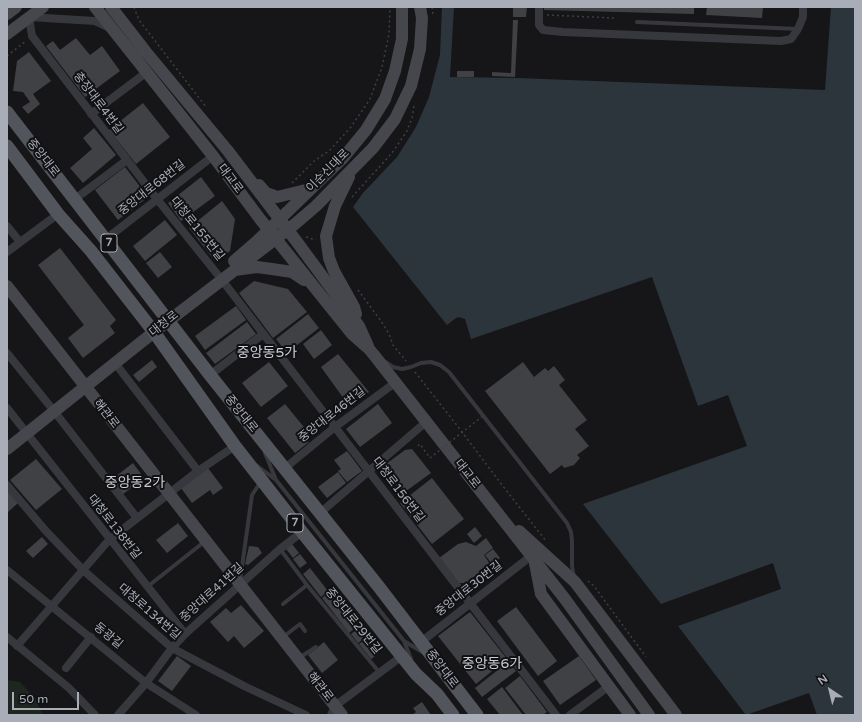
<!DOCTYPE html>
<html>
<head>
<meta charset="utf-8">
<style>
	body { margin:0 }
	#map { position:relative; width:862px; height:722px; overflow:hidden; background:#161618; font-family:"Varela Round",sans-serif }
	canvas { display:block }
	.frame { position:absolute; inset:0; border:8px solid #a8adb8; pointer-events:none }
	.north { position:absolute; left:810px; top:670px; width:40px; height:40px; -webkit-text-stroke:3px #111113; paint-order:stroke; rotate:325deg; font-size:11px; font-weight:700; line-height:16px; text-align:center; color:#a8adb8 }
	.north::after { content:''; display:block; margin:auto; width:14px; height:18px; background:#a8adb8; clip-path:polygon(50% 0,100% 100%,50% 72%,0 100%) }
	.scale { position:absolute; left:12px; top:692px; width:67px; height:18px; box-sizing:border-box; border:2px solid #a8adb8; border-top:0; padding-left:5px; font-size:12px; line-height:14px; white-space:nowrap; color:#a8adb8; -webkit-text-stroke:3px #111113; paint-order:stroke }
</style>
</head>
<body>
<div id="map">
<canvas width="862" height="722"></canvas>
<div class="frame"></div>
<div class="north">N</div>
<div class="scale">50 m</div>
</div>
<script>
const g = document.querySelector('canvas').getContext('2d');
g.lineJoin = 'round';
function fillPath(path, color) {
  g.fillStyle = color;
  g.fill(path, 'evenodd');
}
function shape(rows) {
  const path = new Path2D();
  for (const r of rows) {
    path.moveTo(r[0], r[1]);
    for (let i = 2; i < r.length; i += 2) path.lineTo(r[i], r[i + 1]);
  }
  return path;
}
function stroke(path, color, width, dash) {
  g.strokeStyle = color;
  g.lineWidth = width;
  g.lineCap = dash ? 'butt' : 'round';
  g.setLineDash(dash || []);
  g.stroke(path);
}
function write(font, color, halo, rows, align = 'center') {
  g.font = font + ' "Varela Round","Noto Sans KR",sans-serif';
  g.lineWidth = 4;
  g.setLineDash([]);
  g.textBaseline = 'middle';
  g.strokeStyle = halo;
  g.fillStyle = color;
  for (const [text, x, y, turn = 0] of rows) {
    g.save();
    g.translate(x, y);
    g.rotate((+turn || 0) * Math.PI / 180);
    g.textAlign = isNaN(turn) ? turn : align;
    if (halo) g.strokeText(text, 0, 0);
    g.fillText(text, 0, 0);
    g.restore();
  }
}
fillPath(shape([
	[7,680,20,682,35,698,43,715,7,715]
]), '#1e261f');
fillPath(shape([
	[442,7,454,7,450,77,518,78,825,90,831,7,855,7,855,715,817,715,809,693,746,715,678,626,781,589,773,563,661,604,583,504,747,446,728,395,698,406,652,277,471,339,465,319,459,317,456,318,447,325,353,207,363,193,397,157,416,127,429,97,440,55]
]), '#2c353c');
fillPath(shape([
	[513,7,527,7,526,17,513,17],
	[544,7,694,7,694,14,544,10],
	[707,7,763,7,762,18,706,15],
	[513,20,518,20,515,77,492,76,492,72,511,73],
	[76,38,90,55,102,46,120,71,85,97,46,46,53,41,60,50],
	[29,52,51,81,33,94,40,104,28,114,22,107,30,102,23,92,13,91,17,61],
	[457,71,474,71,474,77,457,77],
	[143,103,170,137,136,164,109,130],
	[94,128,116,155,83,183,70,168,92,149,83,138],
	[125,167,148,197,118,220,95,190],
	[201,177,215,196,181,221,168,203],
	[222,201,235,219,230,251,215,261,189,228],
	[165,220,177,235,145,261,133,246],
	[60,248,116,320,110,326,115,333,83,358,68,338,84,325,38,265],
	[160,252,172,267,158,278,146,263],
	[254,281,288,289,307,312,273,338,239,293],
	[236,306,246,320,205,350,195,336],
	[308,314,319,328,287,353,276,339],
	[247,322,256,334,215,364,206,353],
	[321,330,332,345,314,359,303,344],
	[338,354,369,392,349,406,321,367],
	[152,360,157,367,139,382,133,375],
	[269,362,288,386,261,407,242,383],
	[523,362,534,377,545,368,548,371,554,366,565,380,559,385,587,420,575,429,589,446,577,455,580,458,574,465,564,468,562,465,550,474,485,391],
	[285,404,308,432,303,435,309,442,295,453,267,418],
	[378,404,392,423,360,447,346,429],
	[412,449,431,473,402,494,382,467,405,450],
	[347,451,362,471,347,482,338,471,341,469,334,460],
	[36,459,62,489,36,510,10,480],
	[133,463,144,478,122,495,111,480],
	[208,468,223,488,213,495,210,490,192,503,181,488],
	[338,472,346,483,327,498,318,487],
	[432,478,464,519,432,544,400,503],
	[7,490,18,503,7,513],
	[178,523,188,536,167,553,156,540],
	[475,527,482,536,474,543,467,534],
	[42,537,48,544,33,558,26,551],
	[486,538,493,548,484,555,490,564,466,583,457,583,439,558,458,544,466,542,476,546],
	[292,544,299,553,293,558,286,549],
	[249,546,258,547,262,553,248,565,245,564],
	[493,549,500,558,492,564,485,555],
	[300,554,307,563,300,568,293,559],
	[310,568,328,591,321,597,303,574],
	[329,592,356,627,349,633,322,598],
	[241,605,264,631,244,648,234,636,228,642,210,622,226,608,231,613],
	[516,607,557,661,538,676,497,621],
	[470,612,507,659,476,684,438,636],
	[357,629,365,638,358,643,351,634],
	[366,639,378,654,371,659,359,644],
	[324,642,338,660,322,673,308,655],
	[177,656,191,666,172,691,158,681],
	[579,656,596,680,560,705,543,681],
	[508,662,516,671,482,697,475,688],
	[520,676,547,712,543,715,526,715,505,688],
	[502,687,523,715,500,715,487,699],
	[422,702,431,715,412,715,416,712,413,708]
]), '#404145');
stroke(shape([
	[134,7,139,20,206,107],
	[432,7,433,15],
	[547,15,614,18],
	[7,56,26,41],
	[292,183,314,161,329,151,351,127,370,99,382,67,389,34,390,7],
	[352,197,392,153,407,131,412,118,414,106],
	[306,237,316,240],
	[358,290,381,321,389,334,393,345,406,361],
	[415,372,459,428,502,485,546,541],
	[418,446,420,444,430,458],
	[588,581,594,586,646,657]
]), '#3d3f44', 1.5, [2, 3]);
stroke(shape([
	[637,22,798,29],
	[384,361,393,367,402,369,411,367,421,363,431,362,440,365,449,372,567,523,571,532,572,541,572,566,574,577],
	[265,453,276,480],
	[256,465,276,480,404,641,411,659],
	[280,549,307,585,379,672],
	[240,581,252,495,260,483],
	[147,587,204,542],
	[283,604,307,585],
	[283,637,300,624,305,631],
	[404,641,424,653],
	[299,658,316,647]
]), '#37383d', 4);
stroke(shape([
	[539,7,539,25,543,30,563,32,781,41,791,39,798,29,803,17,803,7],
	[108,27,95,21,29,17,32,36,157,199,218,275],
	[91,114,147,72],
	[75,199,127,160],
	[7,226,20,242],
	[106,239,213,156],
	[7,252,58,214],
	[222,280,556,715],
	[7,353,54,411,137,518],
	[115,363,198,471],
	[210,375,263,334],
	[7,408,185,634],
	[285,468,335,427,396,382],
	[7,485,45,530,83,570,172,648,246,687,306,715],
	[320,513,426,422],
	[7,570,146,683,196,715],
	[7,637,69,688,95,715],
	[421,642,531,556],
	[17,646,109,540,198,471,235,446],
	[66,668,91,637],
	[118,715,146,683,172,648,185,634,280,549,302,532],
	[331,715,335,706,402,656],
	[570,715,609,686]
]), '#37383d', 8);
stroke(shape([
	[95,7,213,156,260,219,319,293,352,334,369,349,374,355,565,599,649,715],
	[111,7,146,52,228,151,297,242,359,326,368,346],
	[7,14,16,7],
	[7,34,43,7],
	[349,177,335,206,326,236,329,258,334,271,354,307,356,314],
	[259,185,266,193,277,197,310,189],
	[234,261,256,242,343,158,366,130,385,99,395,71,402,39,402,7],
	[235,270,257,267,272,269,292,272,304,280],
	[7,286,342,715],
	[7,449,154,332,295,224,316,206,373,148,395,119,411,86,420,49,422,18,420,7],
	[519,531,575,582,676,715],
	[535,563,541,594,630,715]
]), '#45474d', 12);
stroke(shape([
	[7,112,210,375,379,587,477,715],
	[7,146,58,214,91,251,154,332,235,446,302,532,416,674,437,694,453,715]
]), '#53555c', 13);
stroke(shape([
	[430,458,484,415]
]), '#3d3f44', 1.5, [2, 3]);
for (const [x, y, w] of [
	[109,243,16],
	[295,523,16]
]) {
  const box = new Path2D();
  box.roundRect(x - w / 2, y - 9, w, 18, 3);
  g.fillStyle = '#111113';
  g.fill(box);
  stroke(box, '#a8adb8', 1);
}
write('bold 11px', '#a8adb8', null, [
	["7",109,243],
	["7",295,523]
]);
write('12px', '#a8adb8', '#111113', [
	["충장대로4번길",98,103,53],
	["중앙대로",43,158,52],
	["이순신대로",328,171,-45],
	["대교로",230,179,53],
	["중앙대로68번길",152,188,-38],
	["대청로155번길",197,229,51],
	["대청로",164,324,-38],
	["해관로",106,414,52],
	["중앙대로",241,414,51],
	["중앙대로46번길",332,415,-38],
	["대교로",467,474,52],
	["대청로156번길",398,490,53],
	["대청로138번길",114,527,52],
	["중앙대로30번길",469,589,-38],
	["중앙대로41번길",212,593,-42],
	["대청로134번길",149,612,41],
	["중앙대로29번길",353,621,51],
	["동광길",108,636,39],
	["중앙대로",442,669,53],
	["해관로",320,687,52]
]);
write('14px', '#c9ccd4', '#111113', [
	["중앙동5가",267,353],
	["중앙동2가",135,483],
	["중앙동6가",492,664]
]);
</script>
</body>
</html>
